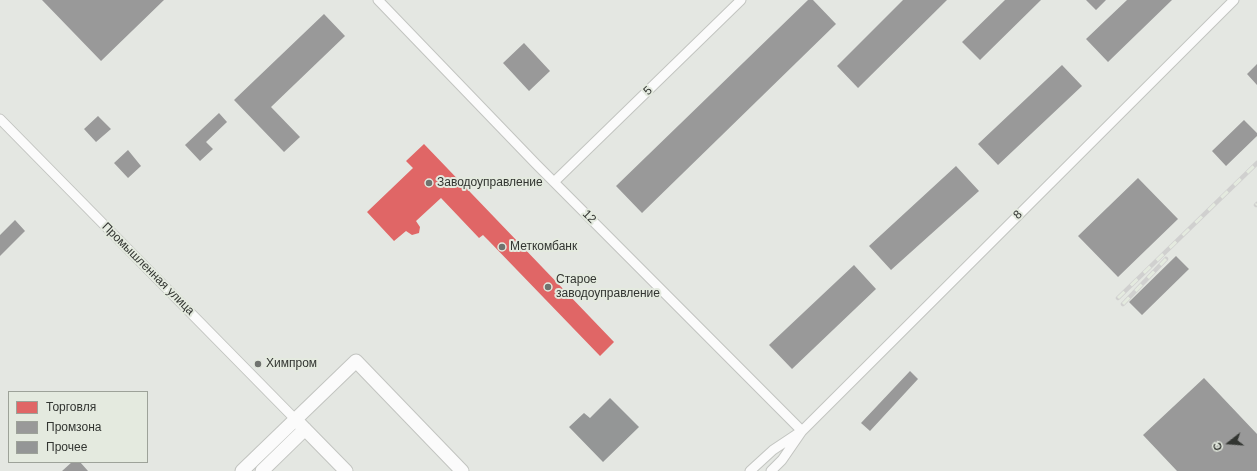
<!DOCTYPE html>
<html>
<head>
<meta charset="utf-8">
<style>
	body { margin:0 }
	#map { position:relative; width:1257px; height:471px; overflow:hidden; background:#e4e7e2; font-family:Arial,sans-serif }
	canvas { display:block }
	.legend { position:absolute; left:8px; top:391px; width:140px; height:72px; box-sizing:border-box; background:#e4eadf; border:1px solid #9da299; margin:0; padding:5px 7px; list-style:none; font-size:12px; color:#323531 }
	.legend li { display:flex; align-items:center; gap:8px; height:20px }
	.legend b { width:20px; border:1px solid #9da299 }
	.north { position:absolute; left:1209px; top:423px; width:40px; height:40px; -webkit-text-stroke:3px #e4eadf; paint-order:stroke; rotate:253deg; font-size:11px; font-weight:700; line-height:16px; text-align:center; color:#323531 }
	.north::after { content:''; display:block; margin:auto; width:14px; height:18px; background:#323531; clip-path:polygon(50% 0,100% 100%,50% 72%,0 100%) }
</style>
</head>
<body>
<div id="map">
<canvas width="1257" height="471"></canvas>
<ul class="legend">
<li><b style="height:11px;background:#e06666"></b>Торговля</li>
<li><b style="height:11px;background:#999"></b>Промзона</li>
<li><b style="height:11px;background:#949696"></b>Прочее</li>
</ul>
<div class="north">С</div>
</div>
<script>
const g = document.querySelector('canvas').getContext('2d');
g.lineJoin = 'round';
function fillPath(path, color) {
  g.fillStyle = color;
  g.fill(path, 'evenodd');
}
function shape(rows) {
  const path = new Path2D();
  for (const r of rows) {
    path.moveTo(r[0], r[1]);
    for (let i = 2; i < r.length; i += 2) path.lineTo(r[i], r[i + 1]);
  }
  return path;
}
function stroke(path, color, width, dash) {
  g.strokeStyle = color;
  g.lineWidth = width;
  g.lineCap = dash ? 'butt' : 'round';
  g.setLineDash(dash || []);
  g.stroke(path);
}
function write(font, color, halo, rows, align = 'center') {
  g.font = font + ' Arial,sans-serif';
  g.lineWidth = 4;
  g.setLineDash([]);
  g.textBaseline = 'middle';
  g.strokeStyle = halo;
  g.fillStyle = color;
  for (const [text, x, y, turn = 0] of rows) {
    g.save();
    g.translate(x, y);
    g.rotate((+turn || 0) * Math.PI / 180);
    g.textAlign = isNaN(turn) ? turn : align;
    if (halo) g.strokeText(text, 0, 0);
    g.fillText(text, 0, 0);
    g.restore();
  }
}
fillPath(shape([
	[424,144,614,342,600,356,488,240,483,235,479,238,441,198,416,221,420,227,419,233,412,235,406,231,394,241,367,212,413,168,406,161]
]), '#e06666');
fillPath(shape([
	[42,0,164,0,101,61],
	[808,0,813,0,836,24,642,213,616,186],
	[903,0,947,0,858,88,837,66],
	[1005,0,1041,0,980,60,962,42],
	[1086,0,1106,0,1096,10],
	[1127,0,1172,0,1108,62,1086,39],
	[324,14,345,36,271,107,300,137,284,152,234,100],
	[524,43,550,71,529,91,503,63],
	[1257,64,1257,85,1247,74],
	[1062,65,1082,86,998,165,978,144],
	[219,113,227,122,206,142,213,149,200,161,185,145],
	[98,116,111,129,96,142,84,129],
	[1244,120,1257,133,1257,136,1226,166,1212,151],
	[128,150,141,166,128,178,114,163],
	[956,166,979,191,891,270,869,246],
	[1138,178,1178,219,1118,277,1078,236],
	[15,220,25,231,0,256,0,235],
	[1176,256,1189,269,1142,315,1129,302],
	[854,265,876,289,792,369,769,345],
	[910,371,918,379,870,431,861,423],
	[1204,378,1257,434,1257,471,1177,471,1143,435],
	[72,462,80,462,88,471,62,471]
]), '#999');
fillPath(shape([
	[610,398,639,427,603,462,569,427,584,413,590,418]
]), '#949696');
const street = shape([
	[378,0,536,164,802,431],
	[0,119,295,419],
	[554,182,741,0],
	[750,471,773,450,797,434],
	[771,471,782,460,802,431,1234,0]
]);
const secondary = shape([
	[295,419,346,471],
	[242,471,356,361,462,471],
	[262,471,305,429]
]);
stroke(street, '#c2c4c0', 11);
stroke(secondary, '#c2c4c0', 15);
stroke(street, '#fbfbfb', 9);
stroke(secondary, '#fbfbfb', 13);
const rail = shape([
	[1256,205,1257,204],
	[1118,298,1257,163],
	[1123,304,1166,259]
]);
stroke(rail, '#d0d0cf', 4.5);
stroke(rail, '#e4eadf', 3, [9]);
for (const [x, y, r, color] of [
	[429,183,4,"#70736f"],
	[502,247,4,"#70736f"],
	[548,287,4,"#70736f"],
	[258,364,4,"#70736f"]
]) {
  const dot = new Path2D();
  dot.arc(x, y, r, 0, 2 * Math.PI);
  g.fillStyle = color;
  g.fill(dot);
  stroke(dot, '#e4eadf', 1.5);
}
write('12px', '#323531', '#e4eadf', [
	["5",648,91,-44],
	["8",1018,215,-45],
	["12",589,217,45],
	["Промышленная улица",148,269,45]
]);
write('12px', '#323531', '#e4eadf', [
	["Заводоуправление",437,183],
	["Меткомбанк",510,247],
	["Старое",556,280],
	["заводоуправление",556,294],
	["Химпром",266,364]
], 'left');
</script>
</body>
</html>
